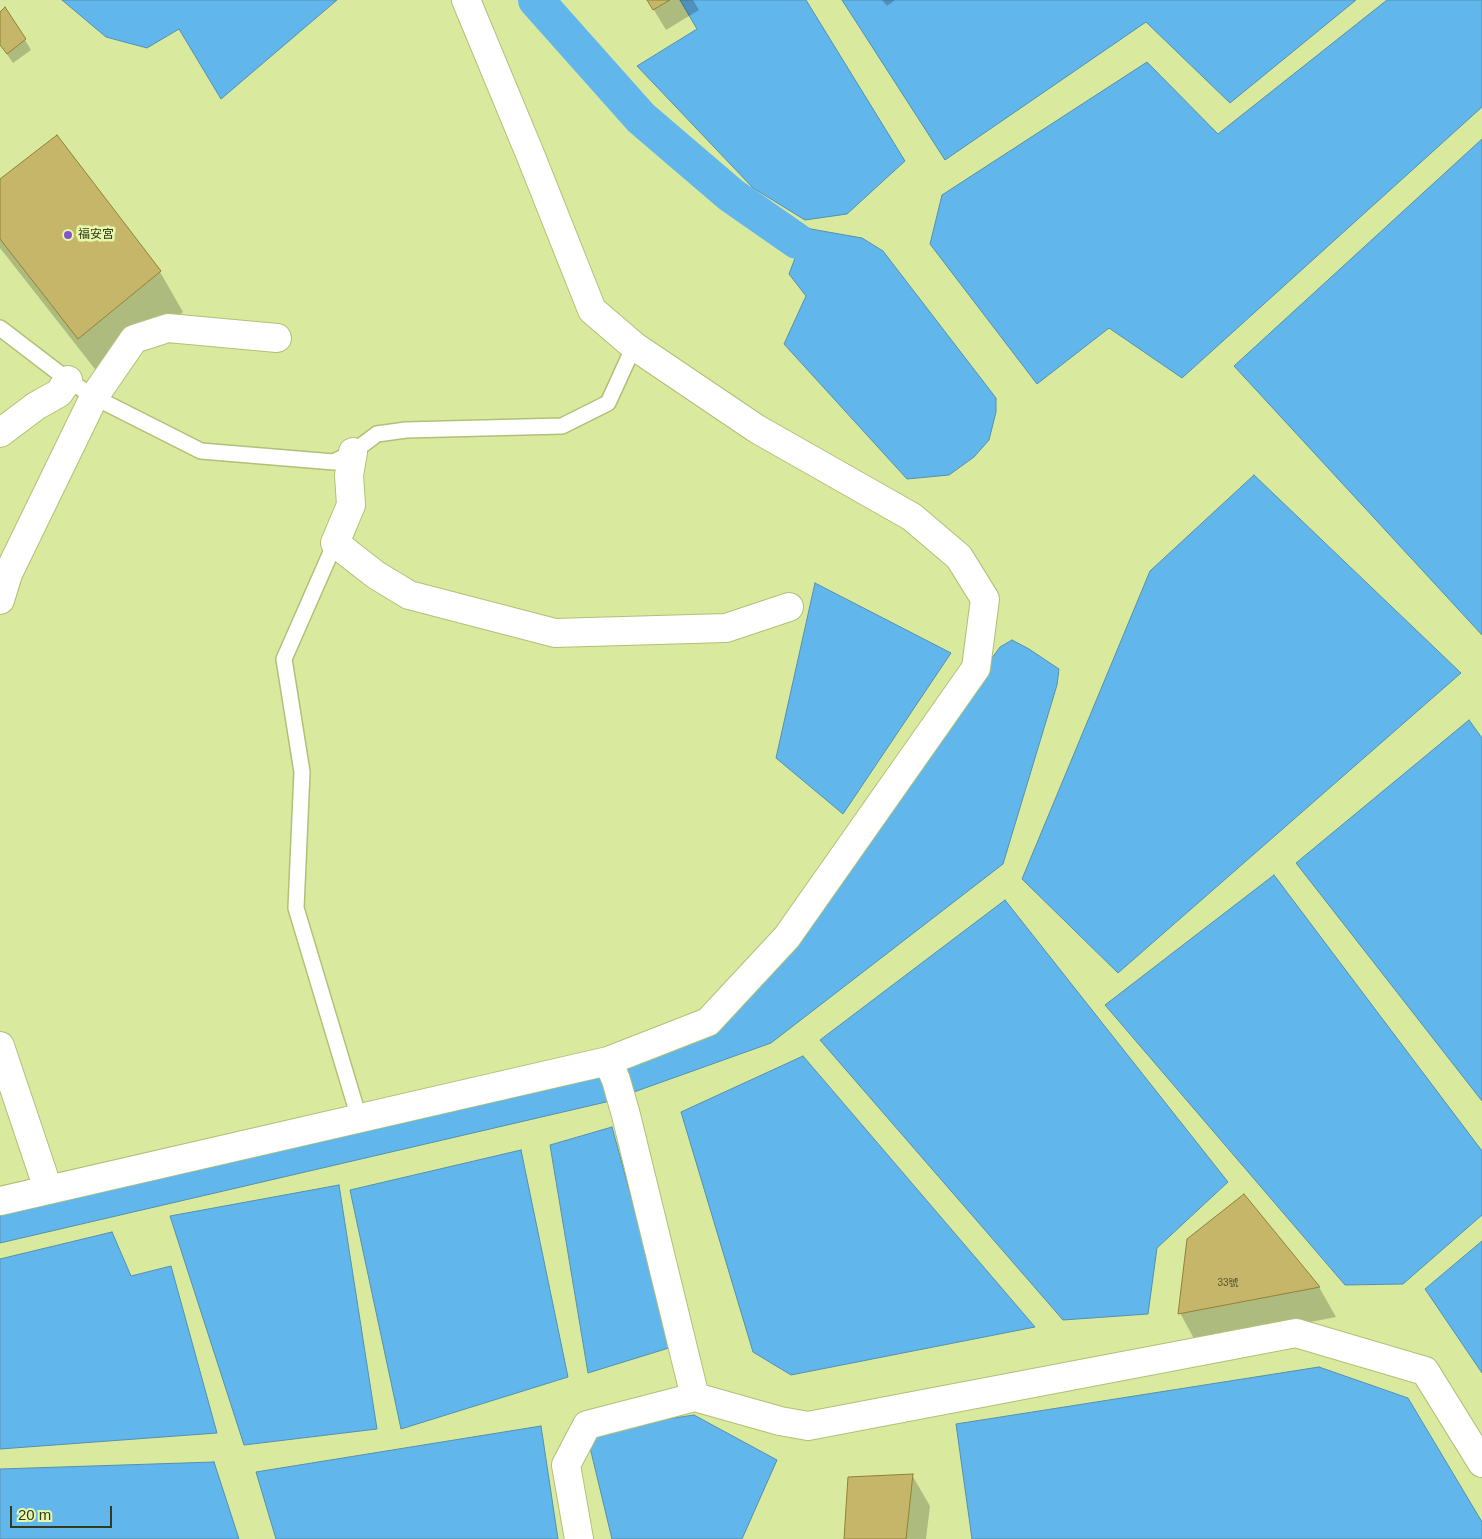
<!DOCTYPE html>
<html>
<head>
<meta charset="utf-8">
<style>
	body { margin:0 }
	#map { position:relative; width:1482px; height:1539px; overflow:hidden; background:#d9ea9f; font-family:Arial,sans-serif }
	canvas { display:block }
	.scale { position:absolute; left:10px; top:1506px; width:102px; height:22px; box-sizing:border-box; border:2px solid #343a1c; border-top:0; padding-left:6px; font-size:15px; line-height:18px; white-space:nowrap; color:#343a1c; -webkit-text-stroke:4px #e6f8ac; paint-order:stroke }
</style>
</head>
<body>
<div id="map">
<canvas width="1482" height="1539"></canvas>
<div class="scale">20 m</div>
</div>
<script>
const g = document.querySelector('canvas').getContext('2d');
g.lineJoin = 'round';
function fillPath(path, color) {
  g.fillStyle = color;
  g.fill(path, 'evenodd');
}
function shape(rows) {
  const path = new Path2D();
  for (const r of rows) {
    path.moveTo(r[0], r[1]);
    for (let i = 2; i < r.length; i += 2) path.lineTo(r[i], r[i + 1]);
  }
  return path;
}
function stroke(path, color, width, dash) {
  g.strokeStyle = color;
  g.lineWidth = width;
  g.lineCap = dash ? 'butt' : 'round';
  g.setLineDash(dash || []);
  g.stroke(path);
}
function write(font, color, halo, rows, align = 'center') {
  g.font = font + ' Arial,"Noto Sans TC",sans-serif';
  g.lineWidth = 5;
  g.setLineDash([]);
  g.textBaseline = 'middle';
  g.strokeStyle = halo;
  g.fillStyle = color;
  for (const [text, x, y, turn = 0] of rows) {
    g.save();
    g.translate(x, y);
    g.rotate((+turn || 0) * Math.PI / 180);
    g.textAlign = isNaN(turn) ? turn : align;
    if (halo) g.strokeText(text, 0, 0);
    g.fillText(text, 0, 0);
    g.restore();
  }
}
const water = shape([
	[62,0,337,0,221,99,179,29,147,48,106,37,62,0],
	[680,0,806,0,905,161,847,214,805,220,753,188,637,66,697,29,680,0],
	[842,0,1356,0,1230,103,1146,22,945,160,842,0],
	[1387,0,1482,0,1482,107,1182,378,1109,328,1037,384,930,244,942,195,1147,62,1218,134,1387,0],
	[1482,139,1482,635,1234,366,1482,139],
	[760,208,811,229,862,238,883,251,996,398,996,412,989,440,974,457,949,475,907,479,784,344,806,296,789,274,797,253,752,219,760,208],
	[1254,475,1461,673,1118,973,1022,879,1150,571,1254,475],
	[815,583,951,653,843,814,776,758,815,583],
	[1012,640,1029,649,1059,669,1057,685,1003,864,771,1043,606,1102,0,1243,0,1214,670,1050,746,998,1000,647,1012,640],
	[1469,720,1482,738,1482,1101,1296,863,1469,720],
	[1274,875,1482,1151,1482,1215,1403,1284,1345,1285,1105,1005,1274,875],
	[1005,900,1228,1182,1157,1248,1148,1314,1063,1320,820,1040,1005,900],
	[803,1056,1035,1327,791,1375,753,1352,681,1112,803,1056],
	[612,1127,672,1347,588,1373,550,1145,612,1127],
	[521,1150,568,1377,401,1429,350,1190,521,1150],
	[339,1185,377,1429,244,1445,170,1216,339,1185],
	[112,1232,131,1276,171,1266,217,1433,0,1449,0,1259,112,1232],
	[1482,1241,1482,1373,1425,1289,1482,1241],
	[1319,1367,1408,1398,1482,1522,1482,1539,972,1539,956,1424,1319,1367],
	[694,1415,777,1460,742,1539,612,1539,586,1431,694,1415],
	[541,1426,558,1539,276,1539,256,1472,541,1426],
	[214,1462,239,1539,0,1539,0,1469,214,1462]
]);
fillPath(water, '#61b6ec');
stroke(water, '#5491ae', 1);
fillPath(shape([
	[648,0,693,0,699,10,666,30],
	[882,0,895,0,887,6],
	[0,13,25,40,31,50,13,63,0,44],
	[0,180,160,272,183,312,102,378,0,248],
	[1243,1196,1319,1287,1336,1317,1197,1344,1180,1313],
	[912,1475,930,1506,926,1539,845,1539]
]), '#0003');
stroke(shape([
	[536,0,641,118,731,195,797,241]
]), '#61b6ec', 36);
const building = shape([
	[647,0,670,0,653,10,647,0],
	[5,7,26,39,7,54,0,45,0,12,5,7],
	[57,135,161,271,78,339,0,239,0,179,57,135],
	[1244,1194,1320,1287,1178,1314,1187,1239,1244,1194],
	[913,1474,906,1539,844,1539,848,1477,913,1474]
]);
fillPath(building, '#c5b66a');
stroke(building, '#908235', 1);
const service = shape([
	[0,328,68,380,94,397,201,451,334,462,353,452,377,434,406,430,562,426,608,403,634,346],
	[335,543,284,659,302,772,296,908,359,1118]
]);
const minor = shape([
	[0,433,36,406,59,393,68,380],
	[353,452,349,475,351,505,335,543,376,575,409,595,555,633,726,628,789,607],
	[0,600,8,574,94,397,134,339,168,328,277,338],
	[0,1046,48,1189],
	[608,1061,616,1080,626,1115,695,1397],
	[0,1201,608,1061,708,1022,787,937,976,668,985,599,959,557,912,517,757,429,634,346,592,310,530,154,466,0],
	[579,1539,566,1465,587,1425,695,1397,780,1421,808,1426,1296,1333,1425,1371,1482,1463]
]);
stroke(service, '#b0c077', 18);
stroke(minor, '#b0c077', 30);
stroke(service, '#fff', 15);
stroke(minor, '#fff', 28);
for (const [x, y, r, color] of [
	[68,235,5,"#8454cd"]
]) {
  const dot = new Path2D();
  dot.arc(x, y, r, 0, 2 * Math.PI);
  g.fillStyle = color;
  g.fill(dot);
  stroke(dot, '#e6f8ac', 2);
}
write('10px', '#585930', null, [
	["33號",1228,1283]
]);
write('12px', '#343a1c', '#e6f8ac', [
	["福安宮",78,235]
], 'left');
</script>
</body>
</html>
